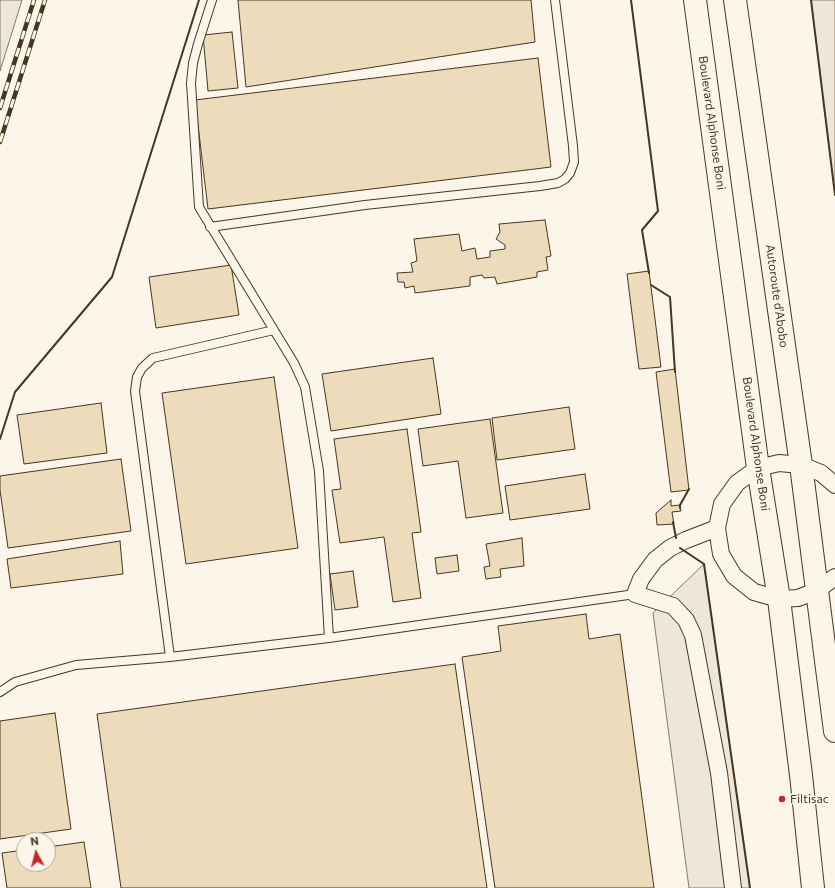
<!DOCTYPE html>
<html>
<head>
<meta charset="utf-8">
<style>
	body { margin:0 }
	#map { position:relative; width:835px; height:888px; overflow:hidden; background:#fbf6e9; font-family:Commissioner,sans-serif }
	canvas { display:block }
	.north { position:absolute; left:16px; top:832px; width:40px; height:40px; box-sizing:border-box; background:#fbf6e9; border:1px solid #b4a999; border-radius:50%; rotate:353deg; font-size:11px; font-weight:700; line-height:16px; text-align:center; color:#4a3520 }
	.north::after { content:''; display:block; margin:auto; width:14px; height:18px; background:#c62828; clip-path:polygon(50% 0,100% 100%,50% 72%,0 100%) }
</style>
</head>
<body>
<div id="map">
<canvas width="835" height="888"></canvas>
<div class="north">N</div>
</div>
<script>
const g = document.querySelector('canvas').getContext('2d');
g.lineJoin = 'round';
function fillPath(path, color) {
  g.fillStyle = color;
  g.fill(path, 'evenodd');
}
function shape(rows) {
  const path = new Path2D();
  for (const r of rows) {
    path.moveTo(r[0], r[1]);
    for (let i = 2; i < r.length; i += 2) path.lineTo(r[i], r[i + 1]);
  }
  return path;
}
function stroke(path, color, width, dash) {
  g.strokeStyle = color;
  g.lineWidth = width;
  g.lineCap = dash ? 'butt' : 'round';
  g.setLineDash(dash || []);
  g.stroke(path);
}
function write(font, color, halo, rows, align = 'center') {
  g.font = font + ' Commissioner,sans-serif';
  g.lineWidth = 3;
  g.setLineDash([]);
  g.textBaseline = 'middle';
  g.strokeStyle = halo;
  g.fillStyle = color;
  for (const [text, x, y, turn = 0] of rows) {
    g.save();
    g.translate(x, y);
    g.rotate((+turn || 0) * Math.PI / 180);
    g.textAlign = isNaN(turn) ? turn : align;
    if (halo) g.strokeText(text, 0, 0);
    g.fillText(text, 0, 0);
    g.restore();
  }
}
const green = shape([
	[0,0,22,0,0,71,0,0],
	[811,0,835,0,835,195,811,0],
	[704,564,750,888,689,888,653,613,704,564]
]);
fillPath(green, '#ede6d9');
stroke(green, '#887966', 1);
const building = shape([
	[238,0,531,0,535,42,246,87,238,0],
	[232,32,238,88,208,91,203,35,232,32],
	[538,58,551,167,208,209,195,100,538,58],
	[545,220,551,256,546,257,548,270,537,272,537,277,497,284,495,277,484,278,482,275,470,277,470,286,415,293,414,286,405,288,404,282,398,282,397,273,413,272,411,263,417,261,414,239,459,234,462,251,475,248,477,259,490,257,490,251,505,249,505,245,496,239,500,232,499,224,545,220],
	[231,265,239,315,156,328,149,277,231,265],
	[649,271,661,367,639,369,627,274,649,271],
	[433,358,441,414,331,431,322,374,433,358],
	[675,369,689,490,671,492,656,372,675,369],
	[274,377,298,548,186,564,162,393,274,377],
	[101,403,107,453,24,464,17,415,101,403],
	[569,407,575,449,497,460,492,418,569,407],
	[490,419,503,513,466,518,458,461,423,466,418,429,490,419],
	[407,429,421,532,412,533,421,598,393,602,384,537,340,543,332,490,341,489,334,439,407,429],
	[121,459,131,531,8,548,0,490,0,476,121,459],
	[585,474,590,509,510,520,505,486,585,474],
	[671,500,671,506,680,505,681,511,672,512,674,524,657,525,656,513,671,500],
	[522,538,524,566,500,569,501,577,486,579,484,567,490,566,486,544,522,538],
	[120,541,123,574,11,588,7,559,120,541],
	[457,555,459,571,437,574,435,558,457,555],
	[353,571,358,607,335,610,330,574,353,571],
	[586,614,589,639,620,634,654,888,495,888,462,657,501,651,498,626,586,614],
	[455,664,487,888,121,888,97,714,455,664],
	[55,713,71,829,0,839,0,721,55,713],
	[84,842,91,888,7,888,2,853,24,850,24,864,48,864,48,847,84,842]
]);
fillPath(building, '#ecdcbc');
stroke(building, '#4a3520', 1);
const lane = shape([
	[212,0,198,44,193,63,191,83,199,207,294,363,305,387,319,471,329,638],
	[210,227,365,205,540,186,558,183,565,179,570,173,574,162,573,146,555,0],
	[170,657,135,391,137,377,142,368,153,358,274,330],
	[0,692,15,682,76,665,170,657,329,638,635,594]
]);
const street = shape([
	[835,485,821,473,801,465,779,463,758,468,737,483,722,504,717,528,721,554,734,576,754,592,779,599,798,598,816,591,835,577],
	[717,528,686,540,670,548,655,560,641,579,635,594,673,606,686,620,693,635,719,773,733,888]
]);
const primary = shape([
	[695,0,758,468,779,599,801,775,813,888],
	[735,0,801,465,835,731]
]);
stroke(lane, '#4a3520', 10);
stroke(street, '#4a3520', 18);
stroke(primary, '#4a3520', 24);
stroke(lane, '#fbf6e9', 8);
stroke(street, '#fbf6e9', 16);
stroke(primary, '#fbf6e9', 22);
const rail = shape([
	[0,108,34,0],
	[0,142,45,0]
]);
stroke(rail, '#4a3520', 4.5);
stroke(rail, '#fbf6e9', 3, [9]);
stroke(shape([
	[631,0,658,211,642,230,649,273],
	[811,0,835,195],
	[651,285,670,297,675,372],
	[0,439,15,392,112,277,199,0],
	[680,508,680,505,689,489],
	[673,522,676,538],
	[680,548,704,564,750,888]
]), '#4a3520', 2);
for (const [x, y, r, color] of [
	[782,799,4,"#c62828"]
]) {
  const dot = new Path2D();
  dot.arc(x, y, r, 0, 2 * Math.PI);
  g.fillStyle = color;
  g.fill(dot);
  stroke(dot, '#fbf6e9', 1.5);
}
write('12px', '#4a3520', '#fbf6e9', [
	["Boulevard Alphonse Boni",712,123,82],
	["Autoroute d'Abobo",777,296,82],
	["Boulevard Alphonse Boni",756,444,82]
]);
write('12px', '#4a3520', '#fbf6e9', [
	["Filtisac",790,799]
], 'left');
</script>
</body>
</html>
